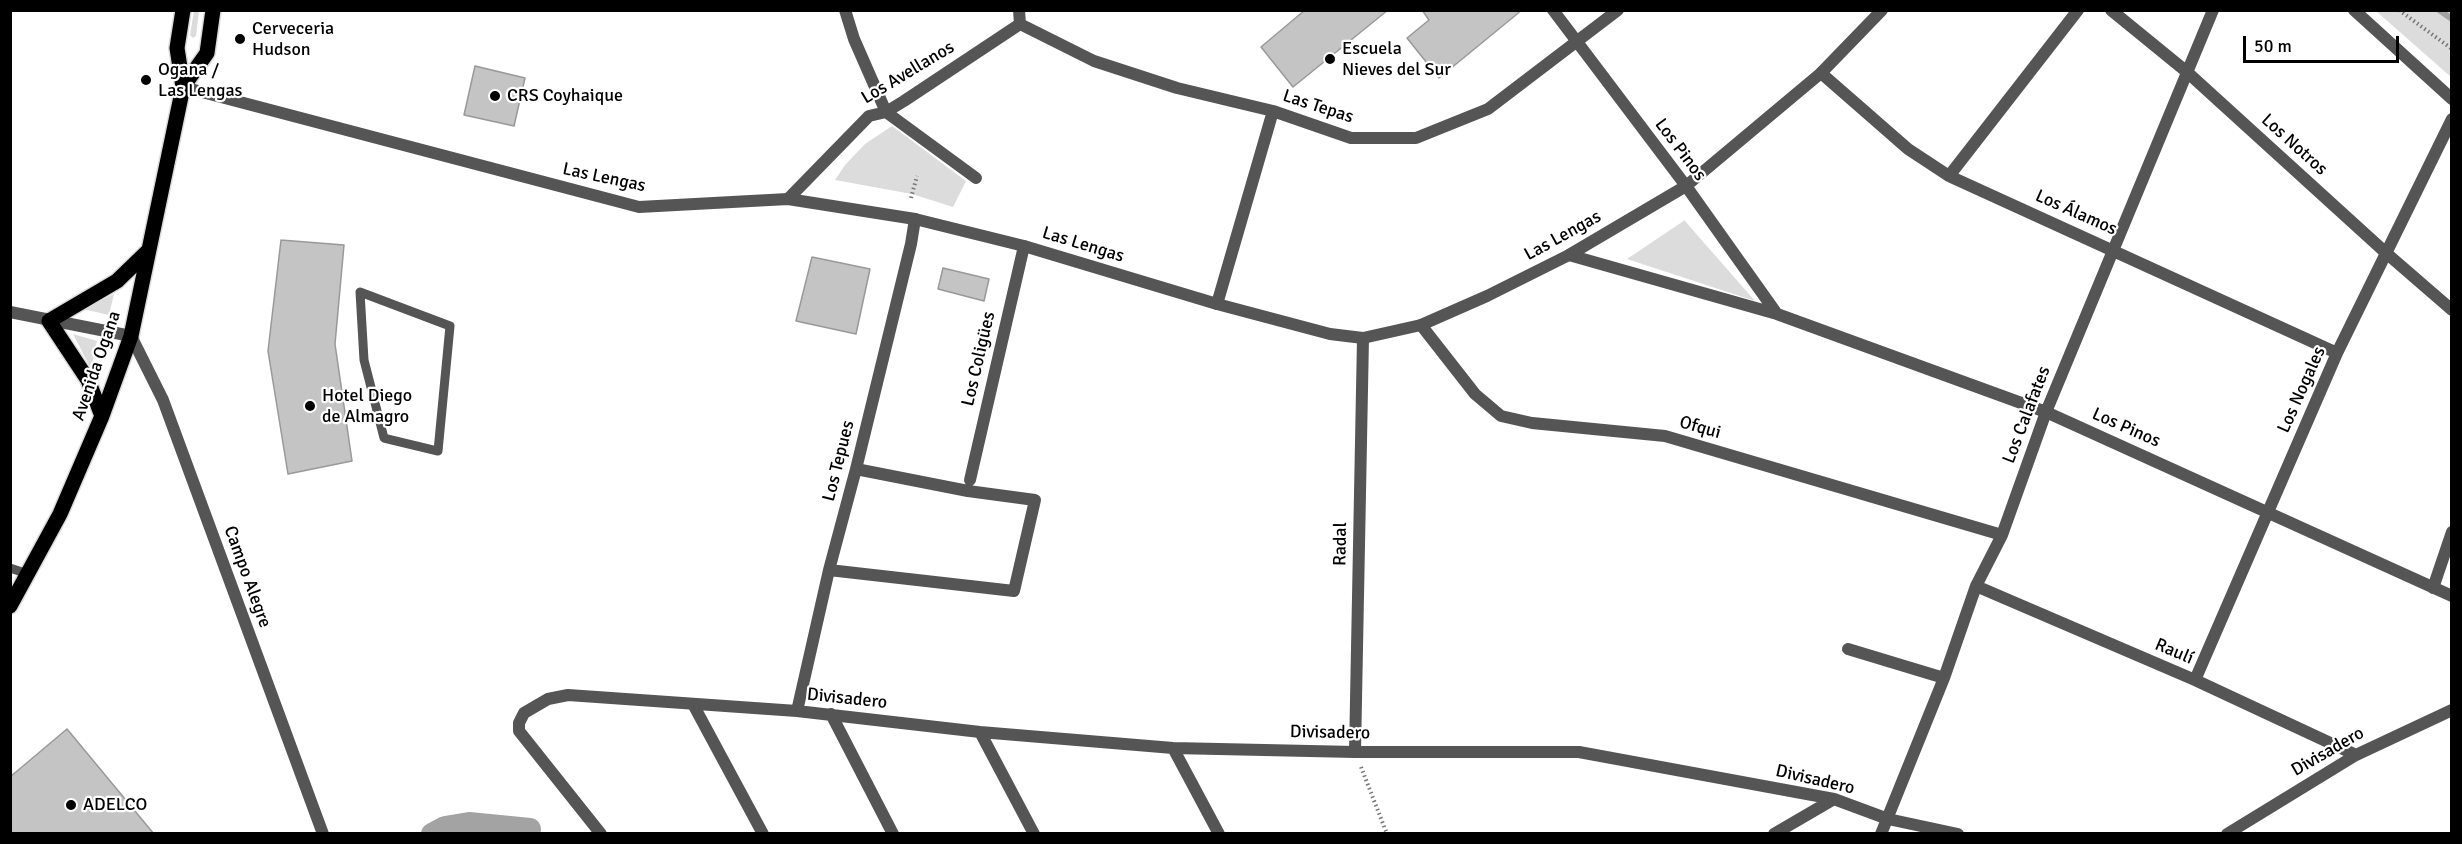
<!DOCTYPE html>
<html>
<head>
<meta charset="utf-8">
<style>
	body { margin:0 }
	#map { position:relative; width:2462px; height:844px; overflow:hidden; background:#fff; font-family:Signika,sans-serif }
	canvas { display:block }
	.frame { position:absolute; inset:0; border:12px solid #000; pointer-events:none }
	.scale { position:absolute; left:2243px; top:36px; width:156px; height:27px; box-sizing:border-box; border:3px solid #000; border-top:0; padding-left:8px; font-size:18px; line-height:21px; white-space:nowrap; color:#000; -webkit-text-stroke:4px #fff; paint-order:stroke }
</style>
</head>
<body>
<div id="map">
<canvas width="2462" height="844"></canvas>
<div class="frame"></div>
<div class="scale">50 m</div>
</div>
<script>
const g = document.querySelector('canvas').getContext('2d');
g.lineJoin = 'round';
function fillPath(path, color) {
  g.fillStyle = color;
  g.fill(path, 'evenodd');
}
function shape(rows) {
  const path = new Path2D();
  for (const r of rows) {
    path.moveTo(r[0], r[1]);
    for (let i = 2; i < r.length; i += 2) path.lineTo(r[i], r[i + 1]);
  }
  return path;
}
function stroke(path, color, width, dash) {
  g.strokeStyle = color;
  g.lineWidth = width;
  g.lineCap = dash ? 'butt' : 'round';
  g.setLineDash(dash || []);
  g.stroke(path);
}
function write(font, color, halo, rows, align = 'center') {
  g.font = font + ' Signika,sans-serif';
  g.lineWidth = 4.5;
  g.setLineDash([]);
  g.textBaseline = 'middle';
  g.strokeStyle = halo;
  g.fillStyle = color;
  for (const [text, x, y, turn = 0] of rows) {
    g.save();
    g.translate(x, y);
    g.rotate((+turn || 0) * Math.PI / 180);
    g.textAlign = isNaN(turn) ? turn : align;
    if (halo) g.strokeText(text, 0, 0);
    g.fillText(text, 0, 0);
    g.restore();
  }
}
fillPath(shape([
	[194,11,199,11,196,36,193,38,190,35],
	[2376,11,2451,11,2451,77],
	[892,126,966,181,953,207,912,194,835,180,845,165,865,144],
	[1685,220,1685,221,1755,301,1627,259],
	[114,294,109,315,83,309],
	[73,334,97,341,91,369]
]), '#dcdcdc');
stroke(shape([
	[2439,10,2452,19],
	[530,829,536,834]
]), '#a3a3a3', 6);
stroke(shape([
	[432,834,445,827,469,823,530,829]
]), '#a3a3a3', 22);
const building = shape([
	[1305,10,1388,10,1293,87,1261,47,1305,10],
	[1422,10,1522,10,1439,78,1407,38,1429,20,1422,10],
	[475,66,525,78,514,126,464,115,475,66],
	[281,240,344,245,335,344,352,461,288,474,268,351,281,240],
	[812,257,870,269,856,334,796,321,812,257],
	[943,268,989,279,984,301,938,289,943,268],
	[67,729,154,834,10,834,10,777,67,729]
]);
fillPath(building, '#c4c4c4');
stroke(building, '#999', 1.5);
const primary = shape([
	[183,87,207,53,213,10],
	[102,416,88,380,49,321,117,281,147,252],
	[10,606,60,514,102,416,131,336,183,87,177,48,183,10]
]);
stroke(primary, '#dbdbdb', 18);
stroke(shape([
	[2399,10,2452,49],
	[911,198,917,176],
	[1361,767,1387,834]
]), '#777', 4, [1.5, 3]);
stroke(shape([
	[360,292,450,326,438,451,384,438,364,360,360,292],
	[10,568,28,574]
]), '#555', 9);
stroke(shape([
	[845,10,854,39,886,112,976,178],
	[1019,10,1020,24],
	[1553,10,1686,186,1777,314,2046,412,2452,596],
	[2111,10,2187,72,2385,252,2452,310],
	[2354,10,2452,99],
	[1020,24,1094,61,1177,88,1273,111,1351,138,1416,138,1488,109,1618,10],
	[1821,73,1908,149,1949,176,2337,353],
	[1949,176,2078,10],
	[788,199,869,116,886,112,904,101,1020,24],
	[1569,255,1777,314],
	[1217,304,1273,111],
	[1421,325,1475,394,1501,416,1532,423,1665,436,2002,535],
	[131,336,163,400,323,834],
	[970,480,1024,246],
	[829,570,1014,591,1035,500,968,491,856,469],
	[1976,586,2195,680,2356,755],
	[2433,588,2452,532],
	[1848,649,1944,678],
	[2195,680,2337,353,2452,119],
	[694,706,763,834],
	[797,711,829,570,856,469,911,244,915,219],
	[831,714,893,834],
	[980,732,1034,834],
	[1173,748,1219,834],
	[1355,752,1363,338],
	[601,834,519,731,519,723,524,713,548,699,568,695,797,711,980,732,1173,748,1355,752,1579,752,1834,799,1888,819,1958,834],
	[1774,834,1834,799],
	[1881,834,1944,678,1976,586,2002,535,2046,412,2213,10],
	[2227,834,2356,755,2452,710]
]), '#555', 12);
stroke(shape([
	[183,87,639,207,788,199,915,219,1024,246,1217,304,1330,334,1363,338,1421,325,1487,296,1569,255,1686,186,1821,73,1882,10],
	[10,312,131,336]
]), '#555', 12);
stroke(primary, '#000', 15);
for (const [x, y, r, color] of [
	[240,39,6,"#000"],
	[1330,59,6,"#000"],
	[146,80,6,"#000"],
	[495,96,6,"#000"],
	[310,406,6,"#000"],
	[71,805,6,"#000"]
]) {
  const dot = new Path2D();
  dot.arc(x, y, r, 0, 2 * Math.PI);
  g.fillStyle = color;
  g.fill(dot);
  stroke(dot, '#fff', 2);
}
write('18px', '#000', '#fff', [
	["Cerveceria",252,29],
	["Hudson",252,50],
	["Escuela",1342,49],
	["Nieves del Sur",1342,70],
	["Ogana /",158,70],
	["Las Lengas",158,91],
	["CRS Coyhaique",507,96],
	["Hotel Diego",322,396],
	["de Almagro",322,417],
	["ADELCO",83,805]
], 'left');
write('18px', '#000', '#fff', [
	["Los Avellanos",908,73,-31],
	["Las Tepas",1318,107,18],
	["Los Notros",2294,145,42],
	["Los Pinos",1680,150,53],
	["Las Lengas",604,178,12],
	["Los Álamos",2076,213,24],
	["Las Lengas",1563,236,-29],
	["Las Lengas",1083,245,17],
	["Los Coligües",979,359,-77],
	["Avenida Ogana",97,366,-71],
	["Los Nogales",2302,390,-66],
	["Los Calafates",2027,415,-69],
	["Ofqui",1700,428,16],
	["Los Pinos",2126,428,24],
	["Los Tepues",839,461,-76],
	["Radal",1341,544,-89],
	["Campo Alegre",247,577,70],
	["Raulí",2174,652,23],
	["Divisadero",847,699,6],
	["Divisadero",1330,733,1],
	["Divisadero",2328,752,-30],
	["Divisadero",1815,780,13]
]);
</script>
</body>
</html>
